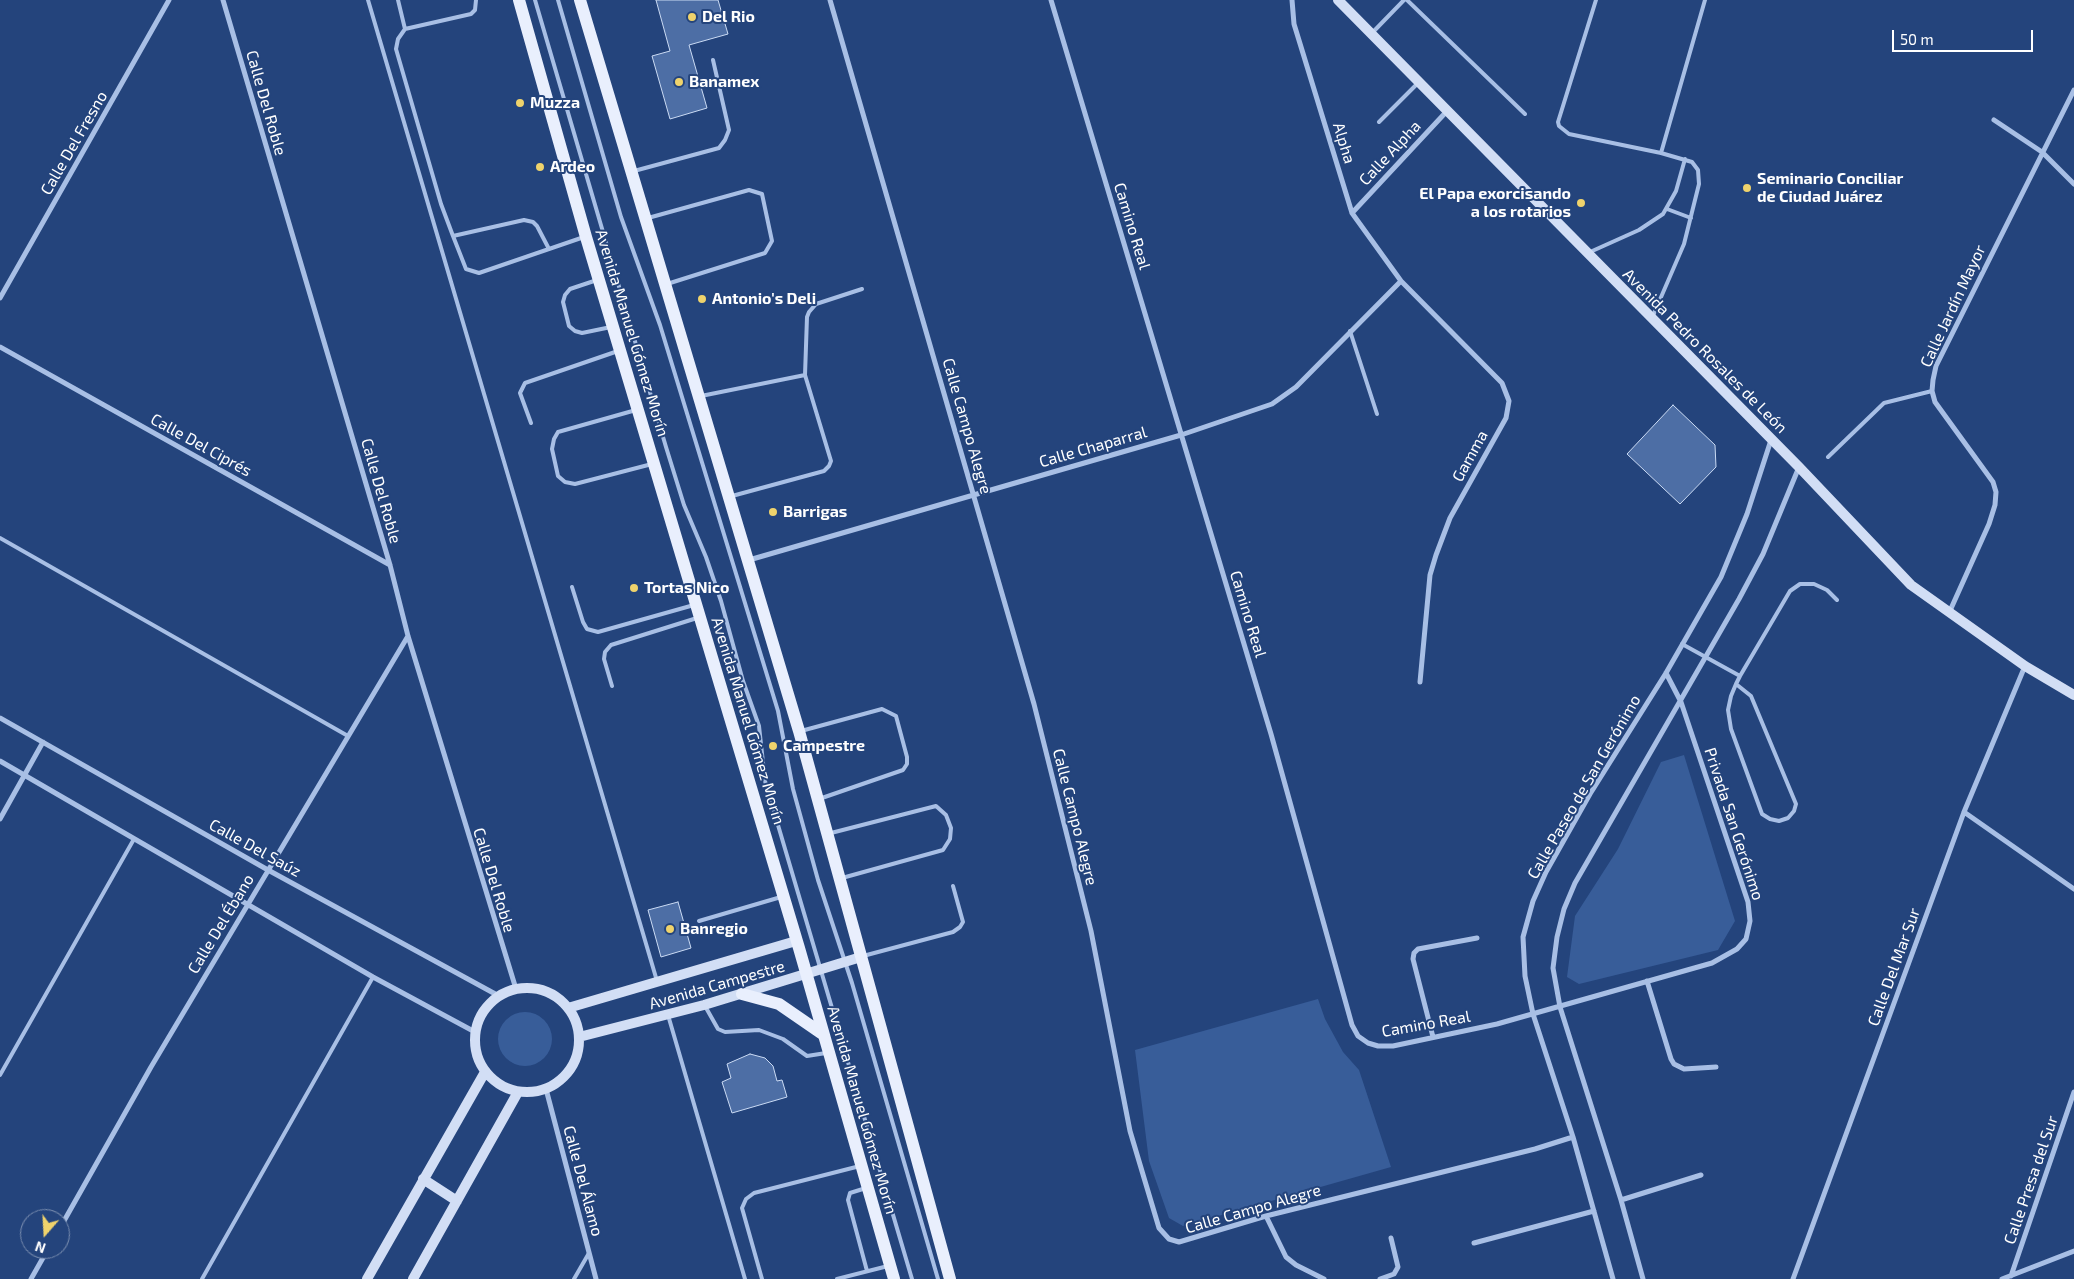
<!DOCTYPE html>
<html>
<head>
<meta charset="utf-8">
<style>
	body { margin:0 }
	#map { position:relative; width:2074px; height:1279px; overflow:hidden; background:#24447c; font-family:"Exo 2",sans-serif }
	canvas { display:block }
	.north { position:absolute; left:20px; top:1209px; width:50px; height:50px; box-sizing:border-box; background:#24447c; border:1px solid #7c8fb0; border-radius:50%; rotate:199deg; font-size:14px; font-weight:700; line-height:20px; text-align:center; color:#fff }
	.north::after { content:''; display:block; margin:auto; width:18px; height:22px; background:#efd36c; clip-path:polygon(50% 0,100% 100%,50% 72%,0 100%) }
	.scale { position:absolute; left:1892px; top:30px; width:141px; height:22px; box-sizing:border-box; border:2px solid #fff; border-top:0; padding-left:6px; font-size:15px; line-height:18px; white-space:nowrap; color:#fff; -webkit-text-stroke:4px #24447c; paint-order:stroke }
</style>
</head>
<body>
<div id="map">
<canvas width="2074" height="1279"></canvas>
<div class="north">N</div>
<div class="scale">50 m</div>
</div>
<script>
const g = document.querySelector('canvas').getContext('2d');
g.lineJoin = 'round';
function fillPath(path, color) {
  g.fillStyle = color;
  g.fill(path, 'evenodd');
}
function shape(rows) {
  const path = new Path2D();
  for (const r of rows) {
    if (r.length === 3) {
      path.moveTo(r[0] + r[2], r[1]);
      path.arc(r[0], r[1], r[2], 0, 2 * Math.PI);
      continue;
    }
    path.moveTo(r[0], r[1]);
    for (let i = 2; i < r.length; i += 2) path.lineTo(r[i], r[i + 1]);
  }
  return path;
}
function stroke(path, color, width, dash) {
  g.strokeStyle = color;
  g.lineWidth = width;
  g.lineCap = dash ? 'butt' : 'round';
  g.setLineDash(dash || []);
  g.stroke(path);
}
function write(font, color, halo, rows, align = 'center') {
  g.font = font + ' "Exo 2",sans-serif';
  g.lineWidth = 4;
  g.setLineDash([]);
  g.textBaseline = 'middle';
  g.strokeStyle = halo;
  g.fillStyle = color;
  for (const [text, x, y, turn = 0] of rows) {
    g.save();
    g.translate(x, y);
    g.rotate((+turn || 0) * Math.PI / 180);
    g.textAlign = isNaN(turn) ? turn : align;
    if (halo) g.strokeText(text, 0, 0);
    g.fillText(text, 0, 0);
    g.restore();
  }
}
fillPath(shape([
	[1684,755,1735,921,1718,950,1579,984,1567,977,1575,916,1618,849,1661,762],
	[1318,999,1325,1019,1343,1052,1359,1070,1391,1167,1183,1226,1169,1218,1149,1161,1135,1050],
	[525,1039,27]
]), '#385d99');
const building = shape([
	[656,0,718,0,728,34,689,45,707,108,670,119,652,56,670,51,656,0],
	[1673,405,1715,445,1716,467,1680,504,1627,454,1673,405],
	[678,902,691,948,661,957,648,910,678,902],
	[750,1054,765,1058,773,1066,777,1081,782,1080,787,1097,732,1113,722,1082,731,1078,727,1064,750,1054]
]);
fillPath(building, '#4d6ea5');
stroke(building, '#cbdbf4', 1);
stroke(shape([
	[368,0,657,981],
	[398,0,405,29],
	[535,0,666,447,684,505,706,557,721,601,743,681,759,726,765,781,912,1279],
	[558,0,621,217,660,325,778,711,793,789,818,880,852,983,938,1279],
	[1407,0,1525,114],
	[1596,0,1558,122,1559,126,1569,134,1661,153],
	[1373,32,1404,0],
	[1379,122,1419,82],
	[634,171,719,148,725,140,729,130,713,60],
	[1667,209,1691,218],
	[648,218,749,190,762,194,772,241,765,253,667,284],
	[453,236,441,204,396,49,398,39,405,29,471,14,475,10,476,0],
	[549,249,537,226,533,222,524,220,453,236,466,269,479,273,584,237],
	[1590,252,1639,230,1663,214,1676,191,1685,159],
	[597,280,570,289,565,295,563,302,569,326,575,331,582,333,611,327],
	[1652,318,1684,244,1699,184,1698,170,1692,162,1661,153,1705,0],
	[1350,331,1377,414],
	[805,375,807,317,809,312,816,304,862,289],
	[701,396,805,375,831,461,829,466,824,471,732,496],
	[636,410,558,432,554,439,552,449,558,476,565,482,575,484,652,464],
	[531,423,520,393,525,383,618,351],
	[1828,457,1884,403,1932,391],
	[0,538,348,736],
	[572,587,583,622,587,629,598,632,694,605],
	[1682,644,1740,676],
	[1736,684,1751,696,1796,804,1794,811,1788,818,1779,821,1770,819,1762,814,1731,729,1728,710,1731,696,1736,684,1740,676,1790,591,1800,584,1814,584,1827,590,1837,600],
	[612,686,604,659,605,652,611,645,697,618],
	[801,731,882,709,896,716,907,757,907,764,903,770,819,799],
	[831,833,936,806,946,815,951,828,950,839,943,850,842,878],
	[699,921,781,897],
	[863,956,953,932,960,927,963,922,953,886],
	[705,1006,718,1029,725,1032,759,1030,783,1039,807,1056,826,1053],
	[668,1015,745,1279],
	[0,1075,134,839],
	[866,1188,850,1193,848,1200,867,1271],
	[202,1279,373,977],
	[574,1279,589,1253],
	[762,1279,742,1208,746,1199,754,1193,860,1166],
	[837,1279,888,1266]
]), '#a8bfe5', 4);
stroke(shape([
	[223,0,390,565,408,636,516,989],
	[830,0,1034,704,1091,931,1130,1131,1159,1228,1169,1239,1179,1242,1266,1216,1535,1149,1573,1137],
	[1051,0,1271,734,1352,1025,1358,1036,1368,1043,1378,1046,1393,1046,1497,1024,1712,963,1737,949,1746,939,1750,921,1748,902,1681,702,1666,673],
	[1292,0,1294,24,1352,213,1401,281,1502,383,1509,401,1506,418,1450,518,1436,555,1430,575,1420,682],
	[1994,120,2042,152,2074,184],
	[1352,213,1447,111],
	[0,298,169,0],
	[0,347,390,565],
	[749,560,1181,435,1272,404,1296,387,1401,281],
	[1949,613,1989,524,1995,505,1996,492,1993,482,1935,402,1932,391,1933,380,1936,366,2074,90],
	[0,718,268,870,499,996],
	[0,761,373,977,475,1032],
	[1964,812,2074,889],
	[0,819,43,742],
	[1647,981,1671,1059,1674,1064,1684,1069,1716,1067],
	[1433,1037,1413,959,1414,953,1418,949,1477,938],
	[546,1089,596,1279],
	[1621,1200,1701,1175],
	[1266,1216,1286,1257,1296,1265,1324,1279],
	[60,1228,151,1067,408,636],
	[1474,1243,1594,1211],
	[2011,1276,2074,1092],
	[31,1279,48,1249],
	[1380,1279,1394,1274,1398,1267,1391,1238],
	[1613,1279,1573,1137,1533,1014,1525,976,1523,937,1533,901,1546,872,1590,794,1666,673,1721,577,1747,514,1771,440],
	[1643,1279,1621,1200,1560,1007,1553,968,1557,937,1564,909,1575,883,1739,599,1763,554,1799,467],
	[1793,1279,1964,812,2025,666],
	[2002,1279,2074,1251]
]), '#a8bfe5', 5);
stroke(shape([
	[1338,0,1799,467,1911,585,2025,666,2074,695],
	[527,1040,52],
	[568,1008,796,941],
	[579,1037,704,1005,861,957],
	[423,1179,457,1201],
	[367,1279,485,1072],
	[413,1279,518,1092]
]), '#d2def5', 10);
stroke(shape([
	[519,0,586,237,799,948,894,1279],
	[580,0,799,731,950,1279],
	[742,994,779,1004,824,1035]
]), '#e9effd', 12);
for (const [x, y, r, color] of [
	[692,17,5,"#efd36c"],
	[679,82,5,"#efd36c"],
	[520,103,5,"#efd36c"],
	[540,167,5,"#efd36c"],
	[1747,188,5,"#efd36c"],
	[1581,203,5,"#efd36c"],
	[702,299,5,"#efd36c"],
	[773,512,5,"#efd36c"],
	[634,588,5,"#efd36c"],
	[773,746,5,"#efd36c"],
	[670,929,5,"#efd36c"]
]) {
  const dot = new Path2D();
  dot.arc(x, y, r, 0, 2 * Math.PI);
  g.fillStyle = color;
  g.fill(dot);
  stroke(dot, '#24447c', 2);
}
write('bold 16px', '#fff', '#24447c', [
	["Del Rio",702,17],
	["Banamex",689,82],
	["Muzza",530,103],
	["Ardeo",550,167],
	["Seminario Conciliar",1757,179],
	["de Ciudad Juárez",1757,197],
	["El Papa exorcisando",1571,194,"right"],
	["a los rotarios",1571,212,"right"],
	["Antonio's Deli",712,299],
	["Barrigas",783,512],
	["Tortas Nico",644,588],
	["Campestre",783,746],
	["Banregio",680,929]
], 'left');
write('16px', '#fff', '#24447c', [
	["Calle Del Roble",266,103,74],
	["Calle Del Fresno",74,143,-60],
	["Alpha",1344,143,73],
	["Calle Alpha",1390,153,-47],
	["Camino Real",1132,226,73],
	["Calle Jardín Mayor",1953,306,-65],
	["Avenida Manuel Gómez Morín",632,333,73],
	["Avenida Pedro Rosales de León",1705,351,45],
	["Calle Campo Alegre",967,426,74],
	["Calle Del Ciprés",201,445,29],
	["Calle Chaparral",1093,447,-16],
	["Gamma",1470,456,-61],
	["Calle Del Roble",381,491,74],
	["Camino Real",1248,614,73],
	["Avenida Manuel Gómez Morín",748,721,73],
	["Calle Paseo de San Gerónimo",1584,787,-60],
	["Calle Campo Alegre",1075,817,76],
	["Privada San Gerónimo",1734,824,72],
	["Calle Del Saúz",255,848,29],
	["Calle Del Roble",494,880,73],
	["Calle Del Ébano",221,924,-59],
	["Calle Del Mar Sur",1894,967,-70],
	["Avenida Campestre",717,985,-16],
	["Camino Real",1426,1024,-10],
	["Avenida Manuel Gómez Morín",862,1110,74],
	["Calle Presa del Sur",2031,1180,-71],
	["Calle Del Álamo",583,1181,75],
	["Calle Campo Alegre",1253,1209,-16]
]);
</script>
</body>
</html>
